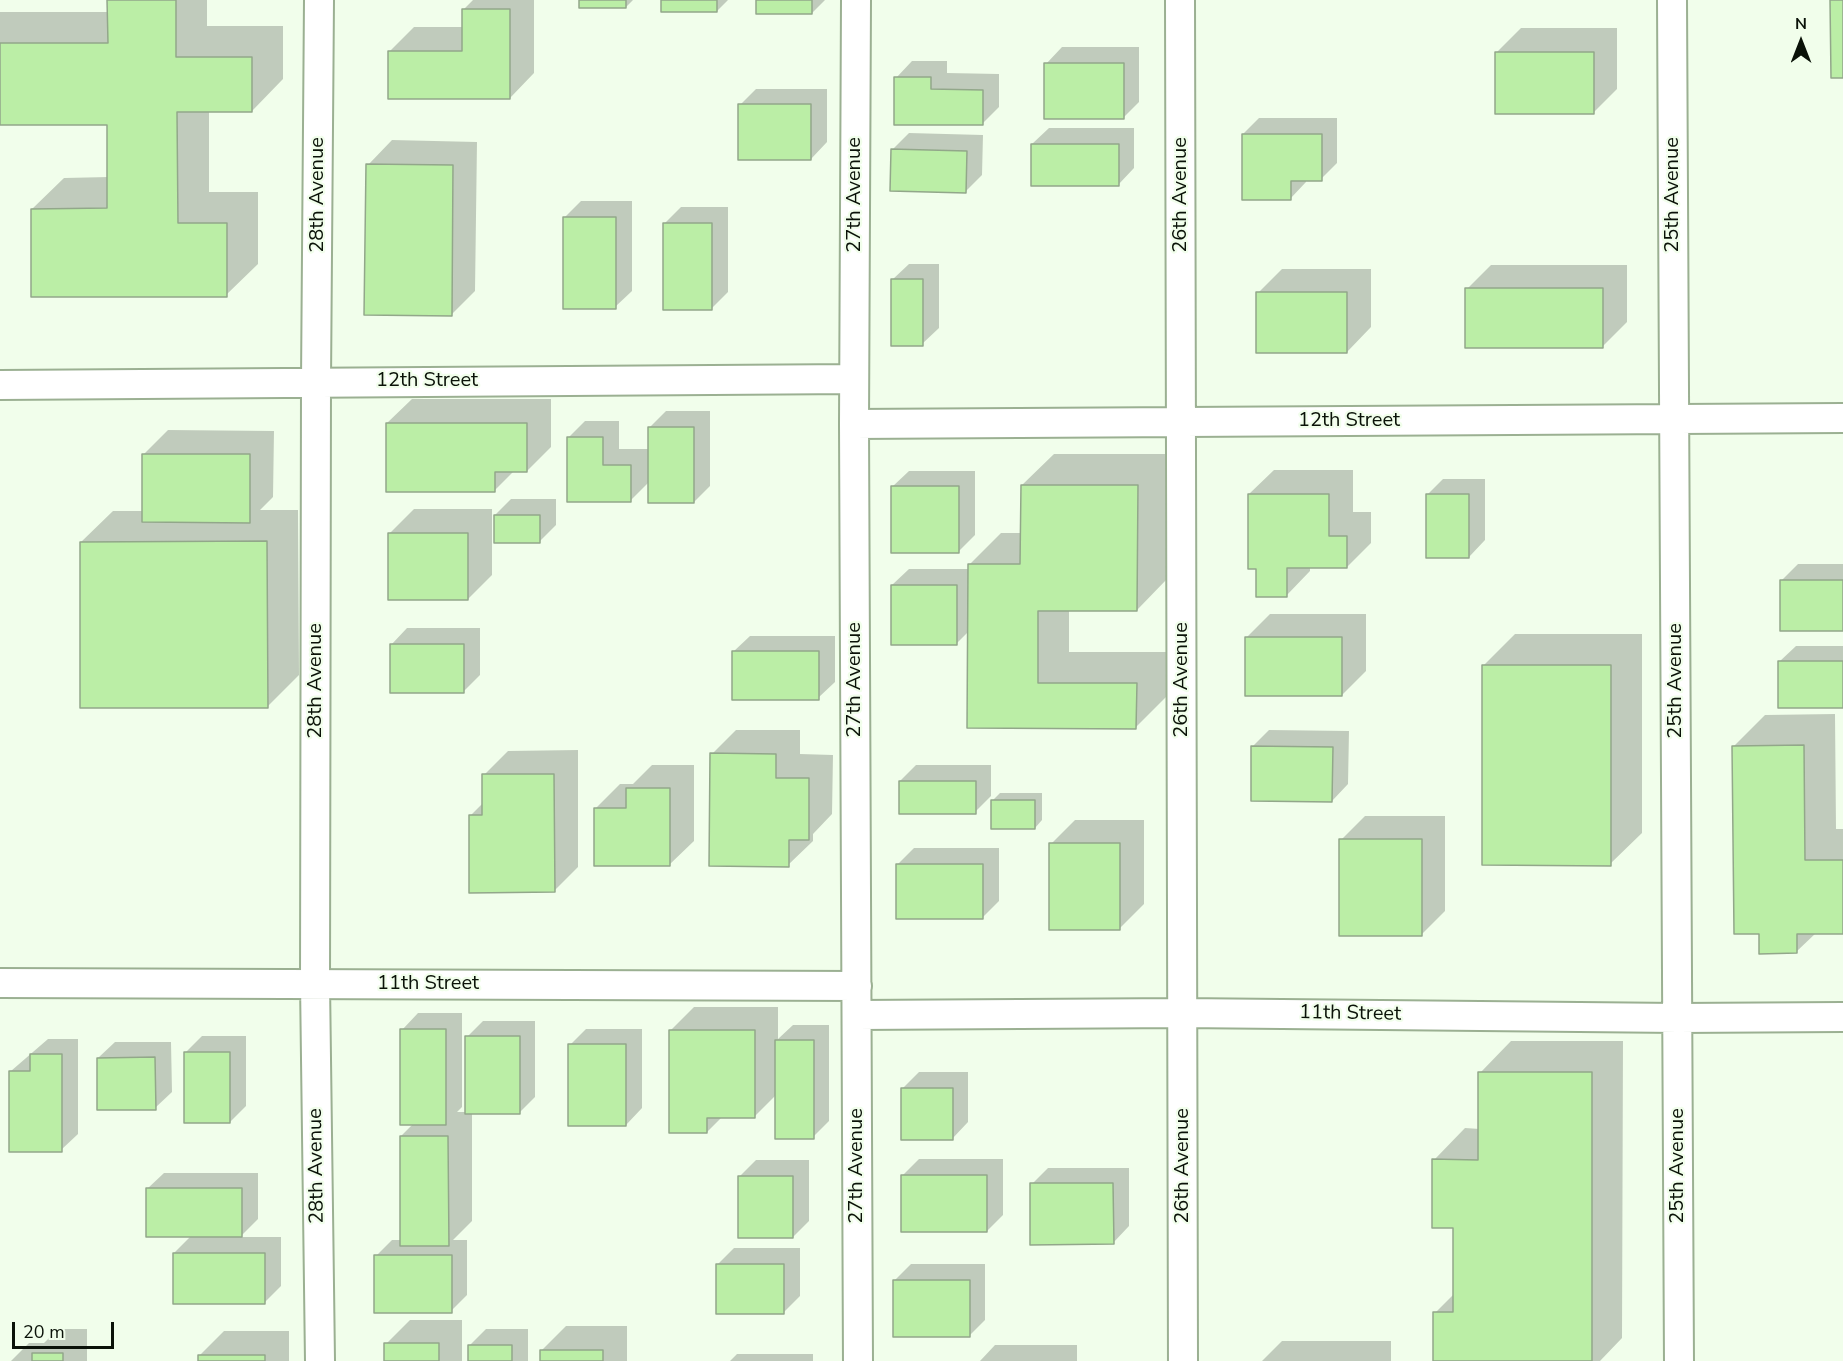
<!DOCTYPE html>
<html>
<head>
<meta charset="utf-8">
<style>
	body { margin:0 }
	#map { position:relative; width:1843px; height:1361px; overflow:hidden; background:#f1feeb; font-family:"Nunito Sans",sans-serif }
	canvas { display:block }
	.north { position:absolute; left:1771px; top:12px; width:60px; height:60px; -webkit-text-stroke:4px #f1feeb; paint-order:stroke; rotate:0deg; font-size:16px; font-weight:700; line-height:24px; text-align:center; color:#0a1208 }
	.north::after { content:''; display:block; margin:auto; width:21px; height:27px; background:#0a1208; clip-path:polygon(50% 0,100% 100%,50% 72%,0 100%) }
	.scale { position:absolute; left:12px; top:1322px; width:102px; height:27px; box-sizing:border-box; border:3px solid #0a1208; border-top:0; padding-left:8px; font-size:18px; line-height:21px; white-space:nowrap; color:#0a1208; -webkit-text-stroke:4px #f1feeb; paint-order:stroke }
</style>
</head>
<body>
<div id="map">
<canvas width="1843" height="1361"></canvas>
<div class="north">N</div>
<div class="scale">20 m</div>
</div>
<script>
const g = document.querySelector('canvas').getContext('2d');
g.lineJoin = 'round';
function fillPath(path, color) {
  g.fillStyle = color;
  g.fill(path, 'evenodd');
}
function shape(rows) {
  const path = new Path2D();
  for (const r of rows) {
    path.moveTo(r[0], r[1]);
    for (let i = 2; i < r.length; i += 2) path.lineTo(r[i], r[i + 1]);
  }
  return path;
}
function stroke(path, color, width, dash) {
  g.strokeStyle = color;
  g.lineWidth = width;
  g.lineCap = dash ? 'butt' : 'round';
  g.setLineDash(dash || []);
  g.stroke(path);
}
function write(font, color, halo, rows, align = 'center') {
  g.font = font + ' "Nunito Sans",sans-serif';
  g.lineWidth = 4.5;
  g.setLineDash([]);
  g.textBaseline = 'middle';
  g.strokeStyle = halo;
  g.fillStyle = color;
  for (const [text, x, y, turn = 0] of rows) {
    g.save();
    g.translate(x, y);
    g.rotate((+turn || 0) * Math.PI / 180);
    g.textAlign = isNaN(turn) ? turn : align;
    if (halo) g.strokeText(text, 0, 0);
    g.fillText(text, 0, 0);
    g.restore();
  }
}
fillPath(shape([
	[109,0,207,0,207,26,283,26,283,79,252,111,209,111,209,192,258,192,258,264,226,295,32,209,64,178,109,177,109,123,0,123,0,12,109,12],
	[473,0,534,0,534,73,510,98,390,51,414,27,463,27,463,10],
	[580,0,633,0,626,7],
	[662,0,728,0,717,11],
	[757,0,825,0,812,13],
	[1521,28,1617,28,1617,89,1593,113,1497,52],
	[1062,47,1139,47,1139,102,1123,118,1046,64],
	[912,61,947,61,947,73,999,74,999,107,982,124,896,78],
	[756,89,827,89,827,142,811,159,740,105],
	[1259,118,1337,118,1337,163,1321,179,1306,179,1306,182,1290,199,1243,134],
	[1049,128,1134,128,1134,168,1118,185,1032,144],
	[909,133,983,135,982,175,966,191,893,149],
	[392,140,477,142,475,291,451,315,368,165],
	[581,201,632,201,632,291,615,307,565,217],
	[681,207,728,207,728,292,712,308,665,223],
	[909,264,939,264,939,328,922,344,892,280],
	[1491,265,1627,265,1627,322,1602,347,1467,289],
	[1282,269,1371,269,1371,327,1347,352,1258,293],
	[412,399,551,399,551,447,527,471,514,471,495,490,387,423],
	[666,411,710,411,710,486,694,502,650,481,631,500,569,437,585,421,619,421,619,449,650,449,650,427],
	[168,430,274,431,273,497,260,510,298,510,299,675,267,707,81,542,113,511,143,511,144,454],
	[1054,454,1169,454,1168,578,1137,610,1069,609,1069,652,1168,652,1167,696,1136,727,968,726,969,631,956,644,892,585,909,569,969,569,969,565,1001,533,1022,533,1022,485],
	[1274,470,1353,470,1353,512,1371,512,1371,543,1347,567,1310,567,1310,571,1286,596,1257,567,1249,494],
	[909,471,975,471,975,535,958,552,892,487],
	[1443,479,1485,479,1485,540,1469,557,1427,495],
	[511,499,556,499,556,525,540,541,495,515],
	[414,509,492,509,492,575,468,599,390,533],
	[1798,564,1843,564,1843,629,1782,580],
	[1270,614,1366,614,1366,671,1342,695,1246,638],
	[407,628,480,628,480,675,464,691,391,645],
	[1515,634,1642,634,1642,833,1610,864,1484,665],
	[750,636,835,636,835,682,818,698,733,652],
	[1796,646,1843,646,1843,706,1779,662],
	[1835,714,1836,829,1843,829,1843,932,1816,933,1796,952,1760,933,1734,746,1765,715],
	[736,730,800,730,800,754,833,755,832,814,813,834,813,841,788,865,712,754],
	[1269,730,1349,731,1348,784,1332,801,1253,746],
	[578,750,578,867,554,891,470,816,484,802,484,775,508,751],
	[652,765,694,765,694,841,669,865,596,808,620,784,633,784],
	[916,765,991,765,991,796,975,812,900,781],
	[1000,793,1042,793,1042,820,1035,828,993,800],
	[1365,816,1445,816,1445,911,1421,935,1341,840],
	[1075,820,1144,820,1144,904,1119,929,1051,844],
	[914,848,999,848,999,901,983,917,898,864],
	[694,1007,778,1007,778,1039,793,1025,829,1025,829,1121,813,1137,777,1094,754,1117,722,1117,707,1132,670,1031],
	[418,1013,462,1013,462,1107,457,1112,467,1112,467,1037,483,1021,535,1021,535,1097,519,1113,472,1113,472,1221,453,1240,467,1240,467,1295,451,1311,376,1256,392,1240,402,1240,401,1136,414,1123,402,1030],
	[586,1029,642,1029,642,1108,626,1125,570,1045],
	[202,1036,246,1036,246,1106,230,1122,186,1052],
	[48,1039,78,1039,78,1134,61,1150,11,1071],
	[1511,1041,1623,1041,1622,1338,1600,1361,1435,1361,1435,1313,1455,1293,1455,1226,1434,1160,1465,1128,1480,1129,1480,1073],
	[115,1042,171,1042,172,1092,155,1108,98,1058],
	[919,1072,968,1072,968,1122,952,1139,903,1088],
	[919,1159,1003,1159,1003,1215,987,1231,903,1175],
	[756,1160,809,1160,809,1221,793,1237,740,1176],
	[1048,1168,1129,1168,1129,1226,1113,1243,1032,1184],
	[164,1173,258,1173,258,1219,240,1237,281,1237,281,1286,265,1302,174,1253,192,1235,147,1189],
	[734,1248,800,1248,800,1296,783,1313,718,1264],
	[911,1264,985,1264,985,1320,969,1336,895,1280],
	[410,1320,462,1320,462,1361,386,1361,386,1344],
	[566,1326,627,1326,627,1361,542,1361,542,1350],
	[58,1329,87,1329,87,1361,11,1361,29,1343,44,1343],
	[486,1329,528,1329,528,1361,470,1361,470,1345],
	[224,1331,289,1331,289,1361,200,1361,200,1355],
	[1282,1341,1391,1341,1391,1361,1262,1361],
	[995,1345,1077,1345,1077,1361,980,1361],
	[737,1354,813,1354,813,1361,730,1361]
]), '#0003');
const building = shape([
	[107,0,176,0,176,57,252,57,252,112,177,112,178,223,227,223,227,297,31,297,31,209,107,208,107,125,0,125,0,43,108,43,107,0],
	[579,0,626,0,626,8,579,8,579,0],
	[661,0,717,0,717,12,661,12,661,0],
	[756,0,812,0,812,14,756,14,756,0],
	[1830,0,1843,0,1843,78,1831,78,1830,0],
	[462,9,510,9,510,99,388,99,388,51,462,51,462,9],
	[1495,52,1594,52,1594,114,1495,114,1495,52],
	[1044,63,1124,63,1124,119,1044,119,1044,63],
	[894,77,931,77,931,89,983,90,983,125,894,125,894,77],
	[738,104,811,104,811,160,738,160,738,104],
	[1242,134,1322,134,1322,181,1291,181,1291,200,1242,200,1242,134],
	[1031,144,1119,144,1119,186,1031,186,1031,144],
	[891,149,967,151,966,193,890,191,891,149],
	[366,164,453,165,452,316,364,315,366,164],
	[563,217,616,217,616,309,563,309,563,217],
	[663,223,712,223,712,310,663,310,663,223],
	[891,279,923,279,923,346,891,346,891,279],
	[1465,288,1603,288,1603,348,1465,348,1465,288],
	[1256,292,1347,292,1347,353,1256,353,1256,292],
	[386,423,527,423,527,472,495,472,495,492,386,492,386,423],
	[648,427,694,427,694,503,648,503,648,427],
	[567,437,603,437,603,465,631,465,631,502,567,502,567,437],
	[142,454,250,454,250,523,142,522,142,454],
	[1021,485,1138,485,1137,611,1038,611,1038,683,1137,683,1136,729,967,728,968,564,1020,564,1021,485],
	[891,486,959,486,959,553,891,553,891,486],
	[1248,494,1329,494,1329,536,1347,536,1347,568,1287,568,1287,597,1256,597,1256,569,1248,569,1248,494],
	[1426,494,1469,494,1469,558,1426,558,1426,494],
	[494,515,540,515,540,543,494,543,494,515],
	[388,533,468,533,468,600,388,600,388,533],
	[267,541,268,708,80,708,80,542,267,541],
	[1780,580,1843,580,1843,631,1780,631,1780,580],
	[891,585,957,585,957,645,891,645,891,585],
	[1245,637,1342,637,1342,696,1245,696,1245,637],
	[390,644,464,644,464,693,390,693,390,644],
	[732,651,819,651,819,700,732,700,732,651],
	[1778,661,1843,661,1843,708,1778,708,1778,661],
	[1482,665,1611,665,1611,866,1482,865,1482,665],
	[1804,745,1805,860,1843,860,1843,934,1797,934,1797,953,1759,954,1759,934,1734,934,1732,746,1804,745],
	[1251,746,1333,747,1332,802,1251,801,1251,746],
	[710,753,776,754,776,778,809,778,809,840,789,840,789,867,709,866,710,753],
	[482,774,554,774,555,892,469,893,469,815,482,815,482,774],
	[899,781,976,781,976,814,899,814,899,781],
	[626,788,670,788,670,866,594,866,594,808,626,808,626,788],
	[991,800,1035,800,1035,829,991,829,991,800],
	[1339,839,1422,839,1422,936,1339,936,1339,839],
	[1049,843,1120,843,1120,930,1049,930,1049,843],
	[896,864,983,864,983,919,896,919,896,864],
	[400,1029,446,1029,446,1125,400,1125,400,1029],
	[669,1030,755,1030,755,1118,707,1118,707,1133,669,1133,669,1030],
	[465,1036,520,1036,520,1114,465,1114,465,1036],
	[775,1040,814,1040,814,1139,775,1139,775,1040],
	[568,1044,626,1044,626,1126,568,1126,568,1044],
	[184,1052,230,1052,230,1123,184,1123,184,1052],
	[30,1054,62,1054,62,1152,9,1152,9,1071,30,1071,30,1054],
	[155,1057,156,1110,97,1110,97,1058,155,1057],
	[1478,1072,1592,1072,1592,1361,1433,1361,1433,1312,1453,1312,1453,1228,1432,1228,1432,1159,1478,1160,1478,1072],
	[901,1088,953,1088,953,1140,901,1140,901,1088],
	[400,1136,448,1136,449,1246,400,1246,400,1136],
	[901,1175,987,1175,987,1232,901,1232,901,1175],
	[738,1176,793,1176,793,1238,738,1238,738,1176],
	[1030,1183,1113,1183,1114,1244,1030,1245,1030,1183],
	[146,1188,242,1188,242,1237,146,1237,146,1188],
	[173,1253,265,1253,265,1304,173,1304,173,1253],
	[374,1255,452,1255,452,1313,374,1313,374,1255],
	[716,1264,784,1264,784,1314,716,1314,716,1264],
	[893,1280,970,1280,970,1337,893,1337,893,1280],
	[384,1343,439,1343,439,1361,384,1361,384,1343],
	[468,1345,512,1345,512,1361,468,1361,468,1345],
	[540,1350,603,1350,603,1361,540,1361,540,1350],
	[32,1353,63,1353,63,1361,32,1361,32,1353],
	[198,1355,265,1355,265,1361,198,1361,198,1355]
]);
fillPath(building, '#bbeea6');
stroke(building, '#92a78a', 1.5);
const minor = shape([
	[319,0,316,381,315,983,320,1361],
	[856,0,854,424,858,1361],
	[1180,0,1183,1361],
	[1672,0,1679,1361],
	[0,385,854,379],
	[854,424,1843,418],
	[0,983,857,986],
	[857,1015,1183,1013,1678,1018,1843,1017]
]);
stroke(minor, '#9bb092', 32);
stroke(minor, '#fff', 28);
write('20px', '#0a1208', '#f1feeb', [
	["28th Avenue",318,195,-90],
	["27th Avenue",855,195,-90],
	["26th Avenue",1181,195,-90],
	["25th Avenue",1673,195,-90],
	["12th Street",427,381],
	["12th Street",1349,421],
	["27th Avenue",855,680,-90],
	["26th Avenue",1182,680,-90],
	["28th Avenue",316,681,-90],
	["25th Avenue",1676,681,-90],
	["11th Street",428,984],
	["11th Street",1350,1014,1],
	["28th Avenue",317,1166,-91],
	["27th Avenue",857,1166,-90],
	["26th Avenue",1183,1166,-90],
	["25th Avenue",1678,1166,-90]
]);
</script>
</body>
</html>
